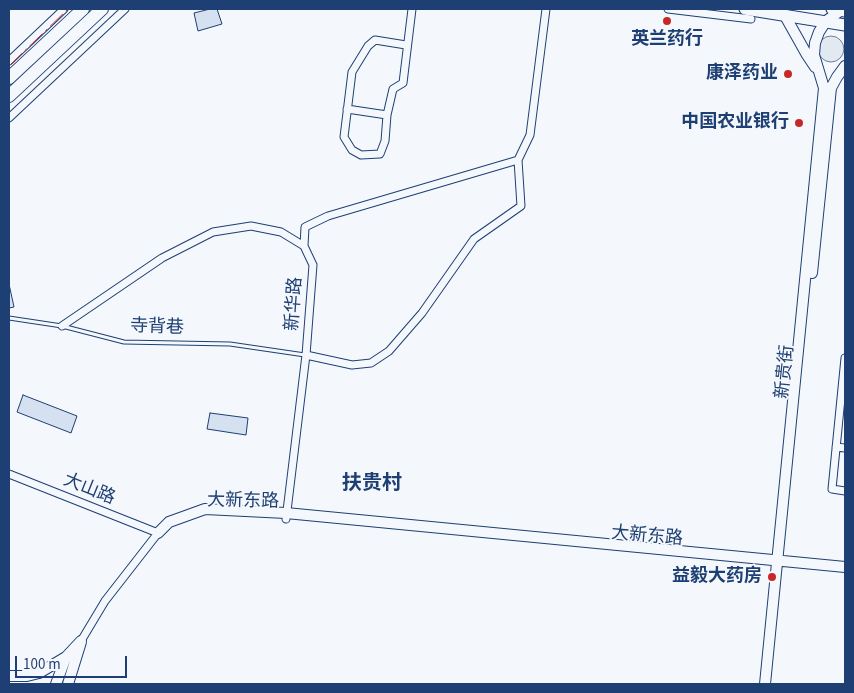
<!DOCTYPE html>
<html>
<head>
<meta charset="utf-8">
<style>
	body { margin:0 }
	#map { position:relative; width:854px; height:693px; overflow:hidden; background:#f4f7fb; font-family:"Source Sans 3",sans-serif }
	canvas { display:block }
	.frame { position:absolute; inset:0; border:10px solid #1d3f73; pointer-events:none }
	.scale { position:absolute; left:15px; top:656px; width:112px; height:22px; box-sizing:border-box; border:2px solid #1d3f73; border-top:0; padding-left:6px; font-size:15px; line-height:18px; white-space:nowrap; color:#1d3f73; -webkit-text-stroke:4px #f4f7fb; paint-order:stroke }
</style>
</head>
<body>
<div id="map">
<canvas width="854" height="693"></canvas>
<div class="frame"></div>
<div class="scale">100 m</div>
</div>
<script>
const g = document.querySelector('canvas').getContext('2d');
g.lineJoin = 'round';
function fillPath(path, color) {
  g.fillStyle = color;
  g.fill(path, 'evenodd');
}
function shape(rows) {
  const path = new Path2D();
  for (const r of rows) {
    if (r.length === 3) {
      path.moveTo(r[0] + r[2], r[1]);
      path.arc(r[0], r[1], r[2], 0, 2 * Math.PI);
      continue;
    }
    path.moveTo(r[0], r[1]);
    for (let i = 2; i < r.length; i += 2) path.lineTo(r[i], r[i + 1]);
  }
  return path;
}
function stroke(path, color, width, dash) {
  g.strokeStyle = color;
  g.lineWidth = width;
  g.lineCap = dash ? 'butt' : 'round';
  g.setLineDash(dash || []);
  g.stroke(path);
}
function write(font, color, halo, rows, align = 'center') {
  g.font = font + ' "Source Sans 3","Noto Sans SC",sans-serif';
  g.lineWidth = 4;
  g.setLineDash([]);
  g.textBaseline = 'middle';
  g.strokeStyle = halo;
  g.fillStyle = color;
  for (const [text, x, y, turn = 0] of rows) {
    g.save();
    g.translate(x, y);
    g.rotate((+turn || 0) * Math.PI / 180);
    g.textAlign = isNaN(turn) ? turn : align;
    if (halo) g.strokeText(text, 0, 0);
    g.fillText(text, 0, 0);
    g.restore();
  }
}
const green = shape([
	[831,49,13]
]);
fillPath(green, '#e3e9f0');
stroke(green, '#687fa3', 1);
const building = shape([
	[210,9,217,9,222,24,198,31,194,13,210,9],
	[9,284,14,307,9,308,9,284],
	[23,395,77,416,71,433,17,412,23,395],
	[210,413,248,418,246,435,207,429,210,413]
]);
fillPath(building, '#d5e0f0');
stroke(building, '#1d3f73', 1);
const lane = shape([
	[9,318,62,326,124,342,230,344,305,355]
]);
const street = shape([
	[668,9,751,19],
	[406,45,375,40,368,46,352,72,344,137,352,150,361,155,380,154,385,141,387,115,393,89,403,83,412,9],
	[9,61,64,9],
	[347,109,387,115],
	[9,118,125,9],
	[304,246,305,227,328,216,518,160],
	[62,326,162,258,213,232,251,226,281,232,304,246,313,265,306,355,286,519],
	[306,355,352,365,371,363,389,351,422,313,474,239,521,206,518,160,530,135,546,9],
	[845,358,832,489,845,491],
	[836,447,845,448],
	[9,474,158,533,105,601,81,641]
]);
const secondary = shape([
	[784,14,807,55,815,67],
	[812,273,831,88,837,77,845,66],
	[158,533,169,522,205,509,286,513,845,567],
	[9,676,27,676,39,673,66,657],
	[56,684,66,657,81,641],
	[68,684,81,642],
	[765,684,824,88,814,55,815,43,819,32,826,21,843,9]
]);
const primary = shape([
	[745,9,845,25],
	[832,9,845,11]
]);
const highway = shape([
	[9,78,83,9],
	[9,96,102,9]
]);
stroke(lane, '#1d3f73', 5);
stroke(street, '#1d3f73', 9);
stroke(secondary, '#1d3f73', 12);
stroke(primary, '#1d3f73', 13);
stroke(highway, '#1d3f73', 14);
stroke(lane, '#f4f7fb', 3);
stroke(street, '#f4f7fb', 7);
stroke(secondary, '#f4f7fb', 10);
stroke(primary, '#f4f7fb', 11);
stroke(highway, '#f4f7fb', 12);
stroke(shape([
	[9,66,68,9]
]), '#c62828', 1, [18, 4, 2.5, 4]);
for (const [x, y, r, color] of [
	[667,21,5,"#c62828"],
	[788,74,5,"#c62828"],
	[799,123,5,"#c62828"],
	[772,577,5,"#c62828"]
]) {
  const dot = new Path2D();
  dot.arc(x, y, r, 0, 2 * Math.PI);
  g.fillStyle = color;
  g.fill(dot);
  stroke(dot, '#f4f7fb', 2);
}
write('bold 18px', '#1d3f73', '#f4f7fb', [
	["英兰药行",667,40,"center"],
	["康泽药业",778,74],
	["中国农业银行",789,123],
	["益毅大药房",762,577]
], 'right');
write('18px', '#1d3f73', '#f4f7fb', [
	["新华路",295,304,-86],
	["寺背巷",157,328,2],
	["新贵街",786,372,-84],
	["大山路",89,490,22],
	["大新东路",243,502,1],
	["大新东路",647,537,5]
]);
write('bold 20px', '#1d3f73', '#f4f7fb', [
	["扶贵村",372,485]
]);
</script>
</body>
</html>
